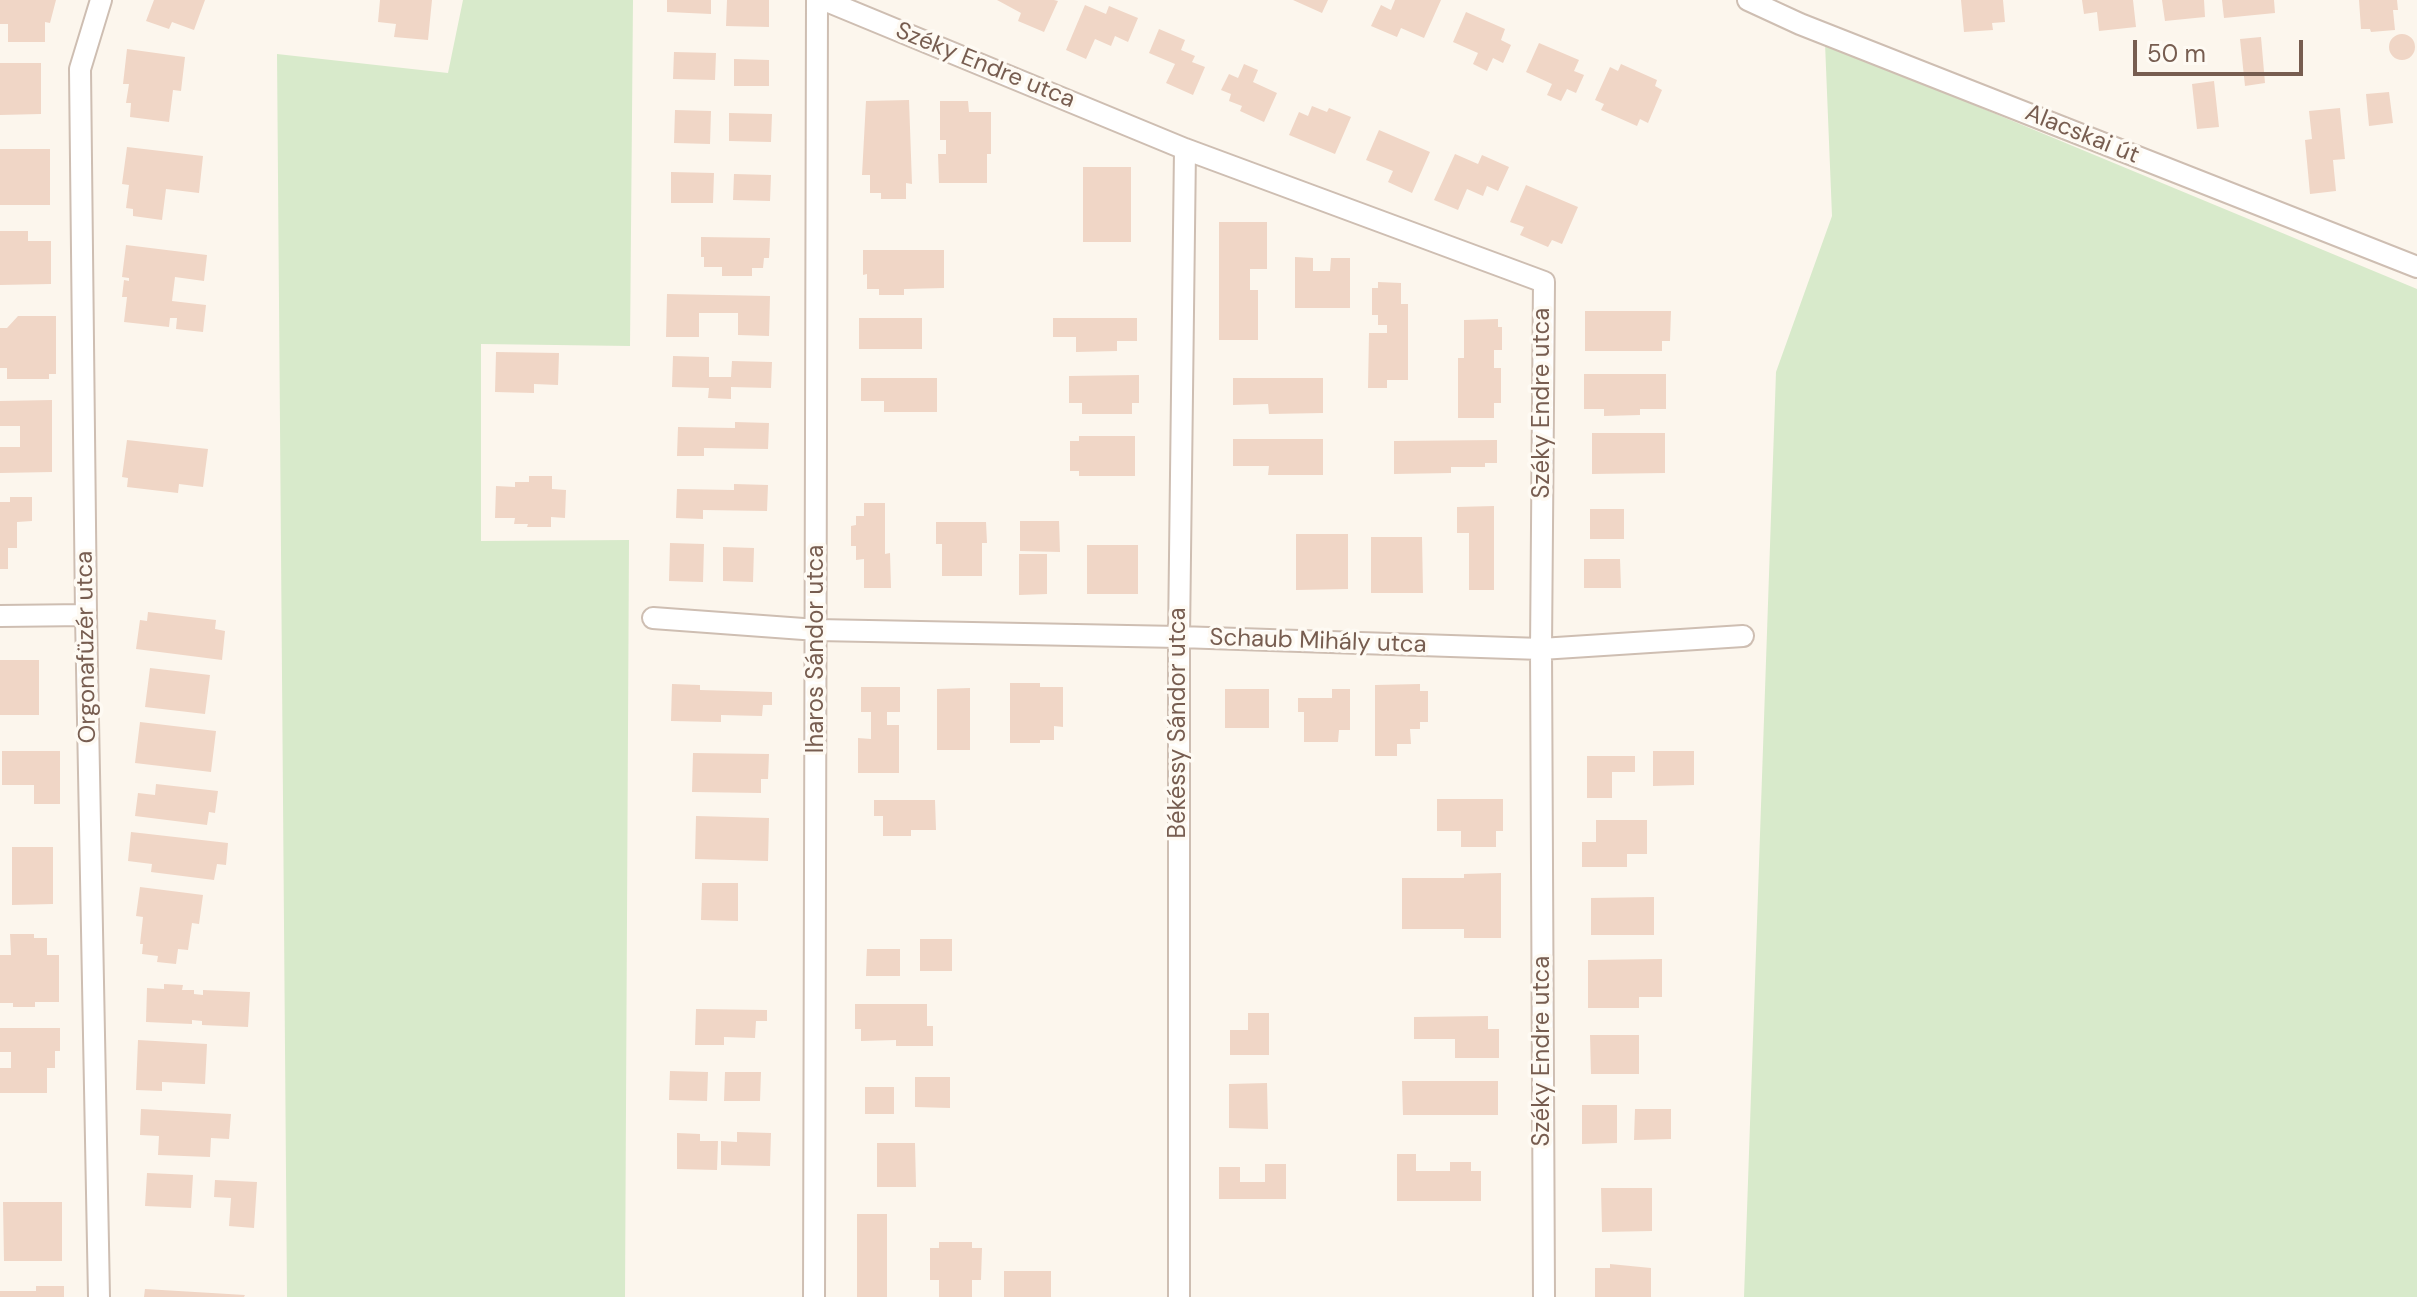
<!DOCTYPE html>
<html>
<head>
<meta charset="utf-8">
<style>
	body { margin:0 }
	#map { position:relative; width:2417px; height:1297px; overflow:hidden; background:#fcf6ed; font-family:"DM Sans",sans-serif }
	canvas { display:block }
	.scale { position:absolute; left:2133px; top:40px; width:170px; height:36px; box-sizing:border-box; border:4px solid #775d50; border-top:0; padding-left:10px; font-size:24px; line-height:28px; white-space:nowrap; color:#775d50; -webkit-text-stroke:6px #fefaf3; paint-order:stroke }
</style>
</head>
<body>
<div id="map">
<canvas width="2417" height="1297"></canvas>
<div class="scale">50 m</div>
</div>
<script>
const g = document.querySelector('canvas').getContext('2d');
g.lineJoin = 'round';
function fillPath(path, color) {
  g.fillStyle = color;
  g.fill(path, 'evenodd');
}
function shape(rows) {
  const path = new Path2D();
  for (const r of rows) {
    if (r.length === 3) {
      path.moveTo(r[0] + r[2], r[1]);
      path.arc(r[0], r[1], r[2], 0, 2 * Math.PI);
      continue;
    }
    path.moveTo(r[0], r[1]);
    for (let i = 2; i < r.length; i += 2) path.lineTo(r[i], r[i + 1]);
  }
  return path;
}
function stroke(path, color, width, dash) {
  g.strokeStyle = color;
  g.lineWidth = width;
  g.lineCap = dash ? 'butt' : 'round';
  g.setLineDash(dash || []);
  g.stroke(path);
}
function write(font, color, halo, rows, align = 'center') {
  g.font = font + ' "DM Sans",sans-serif';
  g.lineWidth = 7;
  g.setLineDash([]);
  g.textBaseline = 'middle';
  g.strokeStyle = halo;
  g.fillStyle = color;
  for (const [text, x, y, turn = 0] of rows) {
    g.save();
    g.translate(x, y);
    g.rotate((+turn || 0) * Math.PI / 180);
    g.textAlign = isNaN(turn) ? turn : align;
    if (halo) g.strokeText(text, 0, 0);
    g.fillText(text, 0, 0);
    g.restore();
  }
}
fillPath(shape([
	[463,0,633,0,630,346,481,344,481,541,629,540,625,1297,287,1297,277,54,448,73],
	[1825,43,2417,289,2417,1297,1744,1297,1776,372,1832,216]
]), '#d8eacb');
fillPath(shape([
	[0,0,56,0,50,23,45,22,45,42,8,42,8,24,0,24],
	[154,0,205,0,194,30,172,22,169,29,146,21],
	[380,0,432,0,428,40,394,37,396,24,378,22],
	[667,0,711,0,711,14,667,12],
	[727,0,769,0,769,27,726,26],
	[997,0,1054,0,1058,1,1044,32,1018,21,1021,13],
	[1293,0,1328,0,1322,13],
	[1395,0,1441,0,1424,38,1401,28,1397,37,1371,26,1381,5,1391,10],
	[1961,0,2003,0,2005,22,1992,23,1993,30,1964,32],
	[2082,0,2133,0,2136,27,2099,31,2097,12,2084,14],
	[2162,0,2204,0,2205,17,2165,21],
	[2222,0,2274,0,2275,13,2224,18],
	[2359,0,2397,0,2398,10,2393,10,2395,30,2371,32,2370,29,2361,29],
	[1085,5,1106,14,1109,6,1138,18,1128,42,1115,36,1111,46,1095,39,1086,59,1066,50],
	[1466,12,1505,29,1501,40,1511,45,1503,63,1493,58,1487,71,1473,64,1478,53,1453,42],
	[1159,29,1185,40,1181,50,1195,56,1192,62,1205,67,1193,95,1166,83,1175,64,1149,53],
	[2402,47,13],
	[2261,37,2265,83,2245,86,2240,39],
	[1539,43,1579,60,1574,71,1584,75,1576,93,1567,89,1561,101,1547,95,1552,84,1526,72],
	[127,49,185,57,181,91,173,90,169,122,130,117,131,103,126,103,129,84,123,84],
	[674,52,716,53,715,80,673,79],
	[734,59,769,60,769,86,734,86],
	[0,63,41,63,41,114,0,115],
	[1244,64,1258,70,1253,82,1277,93,1264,122,1240,111,1242,106,1229,101,1231,94,1221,90,1229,74,1238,78],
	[1621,64,1657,80,1655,86,1662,90,1648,123,1640,119,1637,126,1601,110,1604,104,1595,100,1610,67,1618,71],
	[2214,81,2219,127,2197,129,2192,84],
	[2389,92,2393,123,2369,126,2366,94],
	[909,100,912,184,906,183,906,199,881,199,881,193,870,193,870,175,862,175,866,101],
	[940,101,968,101,969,112,991,112,991,154,987,154,987,183,939,183,938,154,946,154,946,140,940,140],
	[1312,106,1327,112,1329,108,1351,117,1335,154,1289,135,1299,112,1308,116],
	[2340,108,2345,159,2333,160,2336,191,2310,194,2305,140,2312,139,2309,111],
	[675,110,711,111,710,144,674,143],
	[729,113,772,114,771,142,729,141],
	[1379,130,1430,152,1412,193,1388,182,1393,171,1366,160],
	[127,147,203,156,199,193,166,189,162,220,133,216,133,209,126,208,129,185,122,184],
	[0,149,50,149,50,205,0,205],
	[1455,154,1478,164,1482,155,1509,167,1498,191,1487,186,1483,196,1467,189,1458,210,1434,200],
	[1083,167,1131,167,1131,242,1083,242],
	[671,172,714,173,713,203,671,203],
	[734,174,771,175,770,201,733,200],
	[1526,185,1578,207,1562,244,1552,240,1548,247,1520,235,1524,227,1510,222],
	[1219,222,1267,222,1267,269,1250,269,1250,290,1258,290,1258,340,1219,340],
	[0,231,28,231,28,241,51,241,51,284,0,285],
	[701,237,770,238,769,258,764,258,763,268,752,268,752,276,722,276,722,267,704,267,704,257,701,257],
	[126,245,207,255,204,281,175,277,172,301,206,305,203,332,176,329,177,318,170,318,169,327,124,322,127,297,122,297,124,280,129,281,129,278,122,277],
	[863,250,944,250,944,288,904,289,904,295,879,295,879,289,867,289,867,274,863,275],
	[1295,257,1313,258,1313,271,1330,271,1331,258,1350,258,1350,308,1295,308],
	[1378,282,1401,283,1401,304,1408,304,1408,380,1387,380,1387,388,1368,388,1369,333,1387,333,1387,325,1378,325,1378,315,1372,315,1372,288,1378,288],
	[667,294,770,296,769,336,738,335,738,313,699,313,699,337,666,337],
	[1585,311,1671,311,1670,341,1662,341,1662,351,1585,351],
	[18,316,56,316,56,374,49,374,49,379,7,379,7,368,0,368,0,328,7,328],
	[859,318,922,318,922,349,859,349],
	[1053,318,1137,318,1137,341,1117,341,1117,351,1076,352,1076,337,1053,337],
	[1498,319,1498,327,1502,327,1502,350,1494,350,1494,368,1501,368,1501,403,1494,403,1494,418,1458,418,1458,358,1464,358,1464,320],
	[496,352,559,353,558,385,534,384,534,393,495,392],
	[673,356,709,357,709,377,731,377,732,361,772,362,771,388,731,387,731,399,708,398,709,388,672,387],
	[1584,374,1666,374,1666,409,1640,409,1640,415,1604,416,1604,409,1584,409],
	[1139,375,1139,403,1132,403,1132,414,1082,414,1082,403,1069,403,1069,376],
	[861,378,937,378,937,412,884,412,884,401,861,401],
	[1233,378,1323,378,1323,413,1269,414,1268,404,1233,405],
	[52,400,52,472,0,473,0,447,20,447,20,426,0,426,0,401],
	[735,422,769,423,768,449,704,448,704,456,677,456,678,427,735,428],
	[1592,433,1665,433,1665,473,1592,474],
	[1079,436,1135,436,1135,476,1079,476,1079,471,1070,471,1070,441,1079,441],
	[1233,439,1323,439,1323,475,1268,475,1269,466,1233,466],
	[127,440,208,449,203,487,179,484,178,493,127,487,128,478,122,477],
	[1497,440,1497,463,1485,463,1485,467,1451,467,1451,473,1394,474,1394,441],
	[529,476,552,476,552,489,566,490,565,518,551,517,551,527,527,527,528,524,514,524,515,518,495,518,496,486,515,487,515,482,529,482],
	[734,484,768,485,767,511,703,510,703,519,676,518,677,489,734,490],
	[10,497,32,497,32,521,17,522,17,548,8,548,8,569,0,569,0,502,10,502],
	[864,503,885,503,885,554,890,553,891,588,864,588,864,559,856,560,856,546,851,546,851,526,856,525,856,516,864,516],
	[1494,506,1494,590,1469,590,1469,533,1457,533,1457,507],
	[1590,509,1624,509,1624,539,1590,539],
	[1020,521,1059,521,1060,552,1020,551],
	[936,522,986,522,987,543,982,543,982,576,942,576,942,544,936,544],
	[1296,534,1348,534,1348,589,1296,590],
	[1371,537,1422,537,1423,593,1371,593],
	[670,543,704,544,703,582,669,581],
	[1087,545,1138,545,1138,594,1087,594],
	[723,547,754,548,753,582,723,581],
	[1019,554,1047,554,1047,594,1019,595],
	[1584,559,1620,559,1621,588,1584,588],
	[148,612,216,620,215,629,225,631,222,660,136,649,140,620,147,621],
	[0,660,39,660,39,715,0,715],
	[150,668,210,675,205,714,145,707],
	[1010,683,1040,683,1040,687,1063,687,1063,727,1054,726,1054,740,1040,740,1040,743,1010,743],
	[672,684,700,685,700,690,772,692,772,705,763,705,762,716,721,715,721,722,671,721],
	[1420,684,1420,691,1428,691,1428,722,1420,722,1420,729,1410,729,1411,744,1397,744,1397,756,1375,756,1375,685],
	[861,687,900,687,900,712,887,712,887,725,899,725,899,773,858,773,858,738,871,739,871,712,861,712],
	[970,688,970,750,937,750,937,689],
	[1225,689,1269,689,1269,728,1225,728],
	[1332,689,1350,689,1350,730,1339,730,1338,742,1304,742,1304,712,1298,712,1298,698,1332,698],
	[140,722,216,731,211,772,135,763],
	[2,751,60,751,60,804,34,804,34,785,2,785],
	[1653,751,1694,751,1694,785,1653,786],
	[693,753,769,754,768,779,761,779,761,793,692,792],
	[1587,756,1635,756,1635,772,1612,772,1612,798,1587,798],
	[156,784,218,791,215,813,209,812,207,825,135,816,138,793,155,795],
	[1437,799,1503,799,1503,831,1496,831,1496,847,1461,847,1461,831,1437,831],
	[874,800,935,800,936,830,911,830,911,836,883,836,883,816,874,816],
	[696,816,769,818,768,861,695,859],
	[1596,820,1647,820,1647,854,1627,854,1627,867,1582,867,1582,842,1596,842],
	[131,832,228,843,226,865,217,864,214,880,151,872,152,864,128,861],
	[12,847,53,847,53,904,12,905],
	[1501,873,1501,938,1464,938,1464,929,1402,929,1402,878,1464,878,1464,874],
	[702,883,738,883,738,921,701,920],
	[140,887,203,895,199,924,192,923,188,950,178,949,176,964,157,962,158,956,142,954,143,944,140,944,143,917,136,916],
	[1654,897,1654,935,1591,935,1591,898],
	[10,934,34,934,34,938,47,938,47,955,59,955,59,1002,35,1002,35,1007,13,1007,13,1003,0,1003,0,955,11,955],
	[920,939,952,939,952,971,920,971],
	[867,949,900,949,900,976,866,976],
	[1662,959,1662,997,1639,997,1639,1008,1588,1008,1588,960],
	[164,984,183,985,182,990,194,990,194,994,203,995,203,990,250,992,248,1027,202,1025,202,1021,192,1020,192,1024,146,1022,147,988,164,989],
	[855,1004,927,1004,927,1026,933,1026,933,1046,896,1046,896,1040,861,1041,861,1029,855,1029],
	[696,1009,767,1010,767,1021,756,1021,755,1038,724,1037,724,1045,695,1045],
	[1248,1013,1269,1013,1269,1055,1230,1055,1230,1030,1248,1030],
	[1488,1016,1488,1029,1499,1029,1499,1058,1455,1058,1455,1039,1414,1039,1414,1017],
	[0,1028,60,1028,60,1051,55,1051,55,1068,47,1068,47,1093,0,1093,0,1068,11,1068,11,1052,0,1052],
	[1590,1035,1639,1035,1639,1074,1591,1074],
	[138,1040,207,1044,205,1084,162,1082,162,1091,136,1090],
	[670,1071,708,1072,707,1101,669,1100],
	[725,1072,761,1072,760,1101,724,1101],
	[915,1077,950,1077,950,1108,915,1107],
	[1402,1081,1498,1081,1498,1115,1403,1115],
	[1267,1083,1268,1129,1229,1128,1229,1084],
	[865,1087,894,1087,894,1114,865,1114],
	[1582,1105,1617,1105,1617,1143,1582,1144],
	[141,1109,231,1114,229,1139,211,1138,210,1157,158,1155,159,1136,140,1135],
	[1635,1109,1671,1109,1671,1139,1634,1140],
	[737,1132,771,1133,770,1166,721,1165,721,1141,737,1142],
	[677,1133,700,1134,700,1141,718,1141,717,1170,677,1169],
	[877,1143,915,1143,916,1187,877,1187],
	[1397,1154,1416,1154,1416,1171,1450,1171,1450,1162,1471,1162,1471,1171,1481,1171,1481,1201,1397,1201],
	[1265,1164,1286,1164,1286,1199,1219,1199,1219,1167,1240,1167,1240,1182,1265,1182],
	[147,1173,193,1175,191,1208,145,1206],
	[215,1180,257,1182,254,1228,229,1226,231,1198,214,1197],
	[1601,1188,1652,1188,1652,1231,1602,1232],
	[3,1202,62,1202,62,1261,4,1261],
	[857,1214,887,1214,887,1297,857,1297],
	[939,1242,972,1242,972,1248,982,1248,981,1280,972,1280,972,1297,939,1297,939,1280,930,1280,930,1248,939,1248],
	[1610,1264,1651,1268,1651,1297,1595,1297,1595,1268,1610,1268],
	[1004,1271,1051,1271,1051,1297,1004,1297],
	[36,1286,64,1286,64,1297,0,1297,0,1291,36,1291],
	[145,1289,245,1295,244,1297,144,1297]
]), '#f0d6c6');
const street = shape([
	[824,0,1185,149,1544,282,1541,649,1544,1297],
	[1748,0,1800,24,2417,267],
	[0,616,86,615],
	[653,618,817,630,1179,637,1541,649,1743,636],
	[99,1297,86,615,80,69,101,0],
	[814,1297,817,0],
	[1179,1297,1179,637,1185,149]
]);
stroke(street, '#cebeb2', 24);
stroke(street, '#fff', 20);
write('24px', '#775d50', '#fefaf3', [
	["Széky Endre utca",985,66,22],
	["Alacskai út",2082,135,22],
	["Széky Endre utca",1543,403,-90],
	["Schaub Mihály utca",1318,642,2],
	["Orgonafüzér utca",87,647,-91],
	["Iharos Sándor utca",817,649,-90],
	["Békéssy Sándor utca",1179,723,-90],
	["Széky Endre utca",1543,1051,-90]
]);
</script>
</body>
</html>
